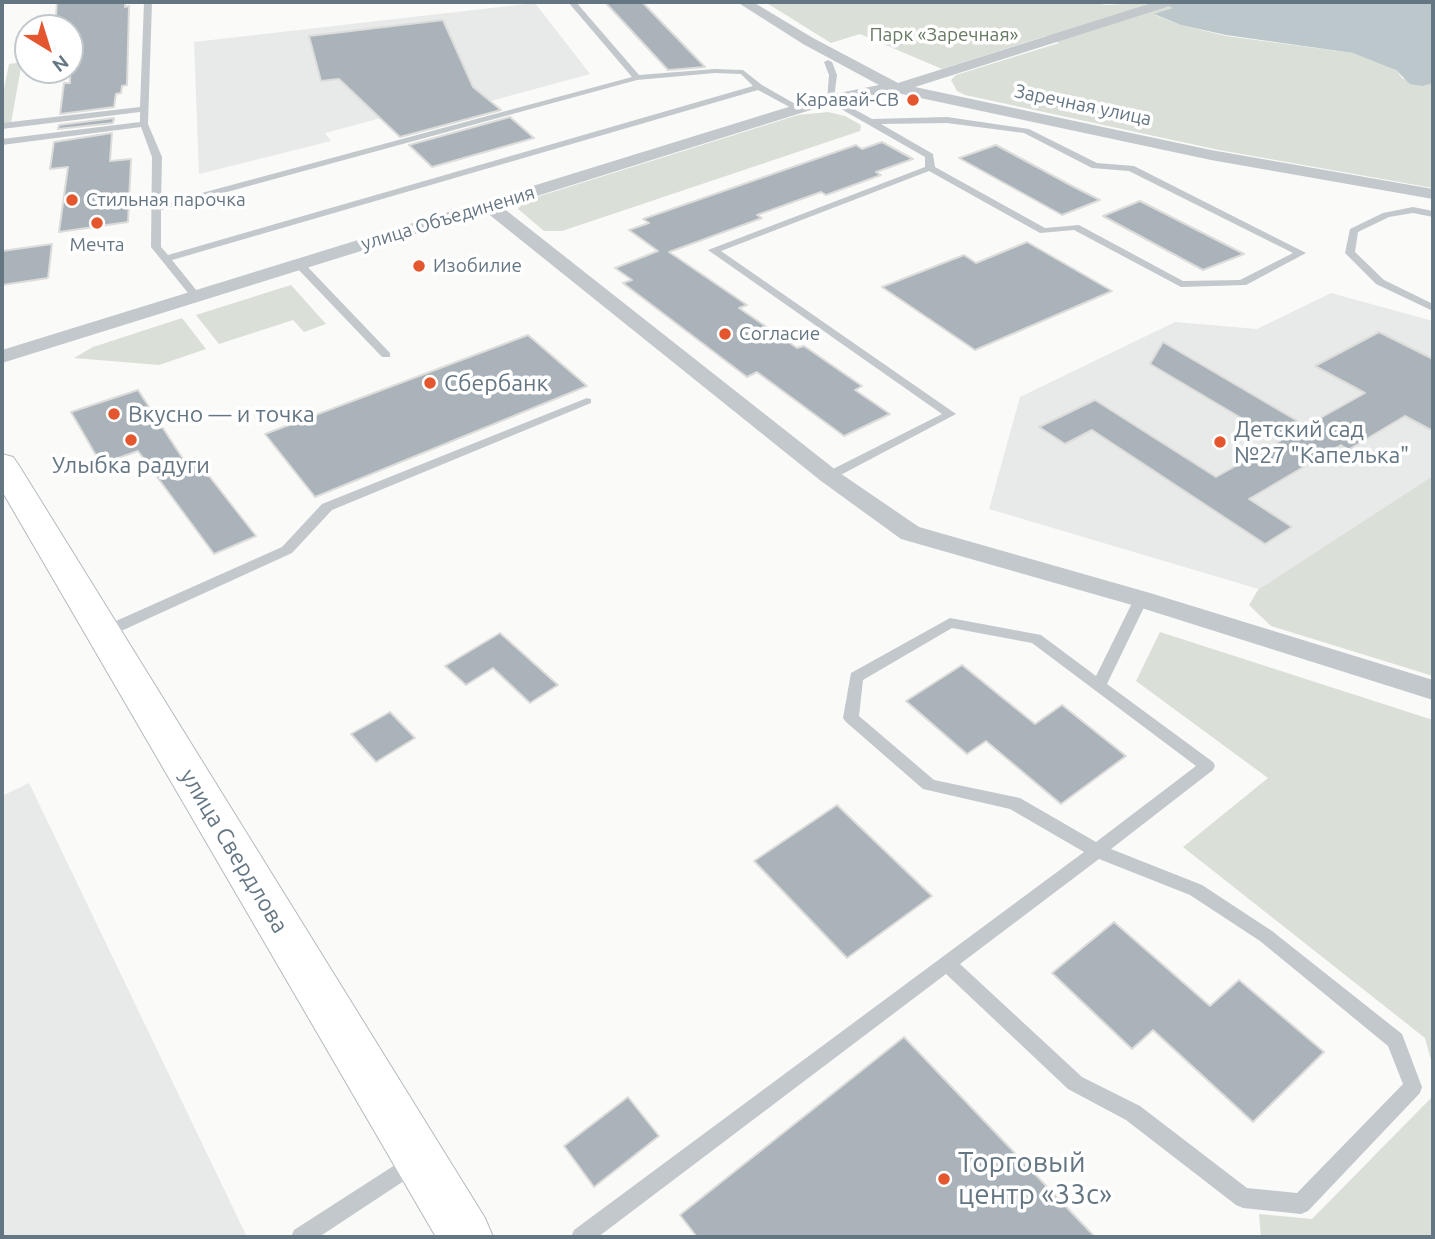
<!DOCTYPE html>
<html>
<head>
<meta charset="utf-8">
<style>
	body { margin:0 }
	#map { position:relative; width:1435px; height:1239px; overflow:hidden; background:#fafaf8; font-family:Ubuntu,sans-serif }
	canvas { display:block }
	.frame { position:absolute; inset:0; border:4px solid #657683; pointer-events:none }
	.north { position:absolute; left:14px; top:14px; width:70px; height:70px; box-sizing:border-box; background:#fff; border:2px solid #c1c8cd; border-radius:50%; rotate:142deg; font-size:19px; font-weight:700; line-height:28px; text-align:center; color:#657683 }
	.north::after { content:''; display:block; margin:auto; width:24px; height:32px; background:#e4572e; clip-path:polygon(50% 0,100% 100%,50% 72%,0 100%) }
</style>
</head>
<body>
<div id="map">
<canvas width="1435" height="1239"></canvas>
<div class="frame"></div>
<div class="north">N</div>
</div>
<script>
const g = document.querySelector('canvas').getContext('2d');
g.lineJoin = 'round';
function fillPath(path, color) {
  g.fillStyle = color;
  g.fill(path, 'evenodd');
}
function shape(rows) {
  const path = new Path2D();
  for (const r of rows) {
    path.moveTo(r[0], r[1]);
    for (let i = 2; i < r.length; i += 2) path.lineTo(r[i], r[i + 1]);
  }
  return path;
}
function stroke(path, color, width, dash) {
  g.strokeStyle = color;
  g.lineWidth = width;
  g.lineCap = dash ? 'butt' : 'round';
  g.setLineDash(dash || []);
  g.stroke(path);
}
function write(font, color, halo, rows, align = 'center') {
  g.font = font + ' Ubuntu,sans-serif';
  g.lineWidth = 7;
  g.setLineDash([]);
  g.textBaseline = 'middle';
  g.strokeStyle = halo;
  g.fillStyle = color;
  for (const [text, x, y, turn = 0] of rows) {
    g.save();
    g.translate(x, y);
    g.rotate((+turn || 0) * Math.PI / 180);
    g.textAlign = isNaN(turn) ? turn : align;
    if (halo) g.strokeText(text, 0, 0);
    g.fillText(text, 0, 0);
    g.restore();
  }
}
fillPath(shape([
	[535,3,590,74,443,114,381,118,325,133,331,141,199,174,194,42],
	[1331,293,1433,321,1433,487,1272,593,989,509,1020,397,1175,322,1257,329],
	[29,783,247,1237,2,1237,2,796]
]), '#e8e9e9');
fillPath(shape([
	[765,2,1091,2,1106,5,1159,2,1174,8,1155,15,1181,25,1226,36,1353,53,1383,63,1396,70,1402,78,1423,86,1433,83,1433,188,1219,150,965,95,957,91,951,80,956,75,1059,43,1046,36,942,69,860,34,831,43],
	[22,62,11,123,2,124,2,99,9,64],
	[828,112,845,116,861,125,860,131,562,231,544,231,518,209,524,201,798,115],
	[291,285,326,324,304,332,293,320,219,344,196,315],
	[182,318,206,349,159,365,74,358,93,347],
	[1433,476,1433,676,1271,626,1249,605,1258,590],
	[1160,632,1433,720,1433,1067,1425,1038,1183,847,1268,778,1136,681],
	[1433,1096,1433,1237,1261,1237,1259,1214,1312,1219]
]), '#dadfd7');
fillPath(shape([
	[1159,2,1433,2,1433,83,1423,86,1410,84,1396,70,1353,53,1226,35,1181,25,1154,14,1173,8]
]), '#bbc7cb');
const building = shape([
	[57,2,125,2,125,7,129,6,127,85,122,86,121,93,116,94,114,107,60,114,64,83,70,83,70,28,55,28,57,2],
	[605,2,642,2,705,67,668,70,605,2],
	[443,20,473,87,501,110,400,137,339,79,321,81,309,36,443,20],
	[510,117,534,138,432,167,409,145,510,117],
	[114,118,113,123,58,129,59,125,114,118],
	[112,133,110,161,131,159,128,222,59,232,68,167,50,169,54,142,112,133],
	[882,142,913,159,876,172,881,175,826,195,821,192,757,215,762,218,669,252,747,305,739,308,797,348,804,346,862,386,855,390,890,414,844,436,757,372,747,377,623,283,632,280,615,268,658,251,629,230,649,223,643,219,856,145,862,149,882,142],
	[996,145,1072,186,1100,200,1062,215,959,158,996,145],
	[1140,201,1244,254,1203,270,1103,216,1140,201],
	[1027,242,1112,291,975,350,882,287,964,255,976,263,1027,242],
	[52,244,48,278,2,285,2,251,52,244],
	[1379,332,1433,359,1433,431,1405,416,1348,450,1341,445,1249,499,1292,527,1265,544,1092,430,1065,444,1039,427,1095,400,1216,477,1280,441,1150,364,1163,342,1306,426,1365,393,1315,366,1379,332],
	[528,335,587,386,315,497,265,434,528,335],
	[138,390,185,462,195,458,256,536,214,554,138,451,101,464,71,412,138,390],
	[500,633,558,685,530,703,493,668,466,685,445,666,500,633],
	[962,665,1035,724,1062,705,1126,756,1061,804,986,741,967,754,906,701,962,665],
	[390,712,415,738,376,762,351,734,390,712],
	[837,805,932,896,847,958,754,861,837,805],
	[1114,922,1210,1006,1239,980,1324,1052,1253,1122,1153,1030,1132,1049,1052,973,1114,922],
	[904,1037,1095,1237,697,1237,680,1215,904,1037],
	[628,1097,659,1136,594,1187,564,1146,628,1097]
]);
fillPath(building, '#aab3b9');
stroke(building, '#dcdcda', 2);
const secondary = shape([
	[2,454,13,457,18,464,485,1218,493,1237,436,1237,2,491,2,454]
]);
stroke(secondary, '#b3babf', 2);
fillPath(shape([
	[144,2,152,2,148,124,162,157,161,204,632,77,568,2,576,2,639,75,715,69,743,70,762,85,804,109,797,111,758,90,172,260,201,296,196,299,192,298,151,247,152,157,141,127,2,145,2,139,140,122,140,112,2,129,2,123,140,107,144,2],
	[715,73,741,74,753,86,168,255,161,247,161,210,637,80,715,73],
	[828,60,832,62,837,75,834,98,872,119,947,117,1029,129,1097,163,1134,166,1306,253,1246,285,1181,287,1074,230,1040,233,929,171,721,251,956,414,833,479,825,479,823,476,825,473,942,414,708,250,925,167,925,157,827,101,829,75,824,62,828,60],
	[947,123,1024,133,1092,168,1129,171,1293,253,1240,280,1183,281,1079,225,1045,228,935,167,933,154,881,124,947,123],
	[1413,207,1433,211,1433,217,1413,213,1389,217,1358,232,1355,252,1384,280,1433,304,1433,311,1376,284,1345,253,1350,229,1383,213,1413,207],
	[299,261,303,262,390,353,390,357,382,357,295,266,295,262,299,261],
	[587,398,591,399,591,403,332,510,292,553,108,637,98,637,96,633,98,629,282,547,322,504,587,398],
	[1141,594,1148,599,1107,684,1213,762,1215,766,1213,770,1111,849,1202,885,1272,931,1402,1034,1422,1087,1420,1093,1308,1211,1301,1214,1243,1208,1236,1205,1126,1120,1068,1089,946,974,598,1237,571,1237,574,1230,1084,852,1010,809,923,789,846,722,843,718,851,673,950,618,1041,635,1096,676,1134,599,1141,594],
	[952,628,1032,643,1196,766,1096,842,1020,798,934,780,859,716,863,680,952,628],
	[1099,859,1190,895,1260,941,1388,1046,1403,1084,1297,1193,1247,1188,1140,1106,1082,1077,960,964,1099,859],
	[412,1154,419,1157,422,1164,419,1171,319,1237,291,1237,294,1230,412,1154]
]), '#c3c8cc');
fillPath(shape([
	[737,2,753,2,813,38,898,83,1155,2,1175,2,1173,5,915,87,1211,150,1433,189,1433,199,1211,160,897,93,862,96,836,102,502,207,837,471,919,527,1150,593,1433,680,1433,700,1132,605,901,539,821,481,486,212,2,363,2,350,824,96,879,85,803,44,737,2]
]), '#c3c8cc');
fillPath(secondary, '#fff');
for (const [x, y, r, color] of [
	[913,100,7,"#e4572e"],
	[72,200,7,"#e4572e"],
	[97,223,7,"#e4572e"],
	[419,266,7,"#e4572e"],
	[725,334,7,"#e4572e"],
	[430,383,7,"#e4572e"],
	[114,414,7,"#e4572e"],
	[131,440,7,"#e4572e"],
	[1220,442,7,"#e4572e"],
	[944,1179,7,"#e4572e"]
]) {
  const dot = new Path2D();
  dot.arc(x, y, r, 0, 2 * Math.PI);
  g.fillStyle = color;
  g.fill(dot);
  stroke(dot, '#fff', 2.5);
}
write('19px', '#687a64', '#fff', [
	["Парк «Заречная»",944,35]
]);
write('19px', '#657683', '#fff', [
	["Каравай-СВ",899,100,"right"],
	["Стильная парочка",86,200],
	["Мечта",97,245,"center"],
	["Изобилие",433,266],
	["Согласие",739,334]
], 'left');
write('19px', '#657683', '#fff', [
	["Заречная улица",1083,105,12],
	["улица Объединения",448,218,-17]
]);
write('23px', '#657683', '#fff', [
	["Сбербанк",444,383],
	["Вкусно — и точка",128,414],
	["Детский сад",1234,429],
	["№27 \"Капелька\"",1234,455],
	["Улыбка радуги",131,465,"center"]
], 'left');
write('23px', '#657683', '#fff', [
	["улица Свердлова",234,851,59]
]);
write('28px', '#657683', '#fff', [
	["Торговый",958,1163],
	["центр «33с»",958,1195]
], 'left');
</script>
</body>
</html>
